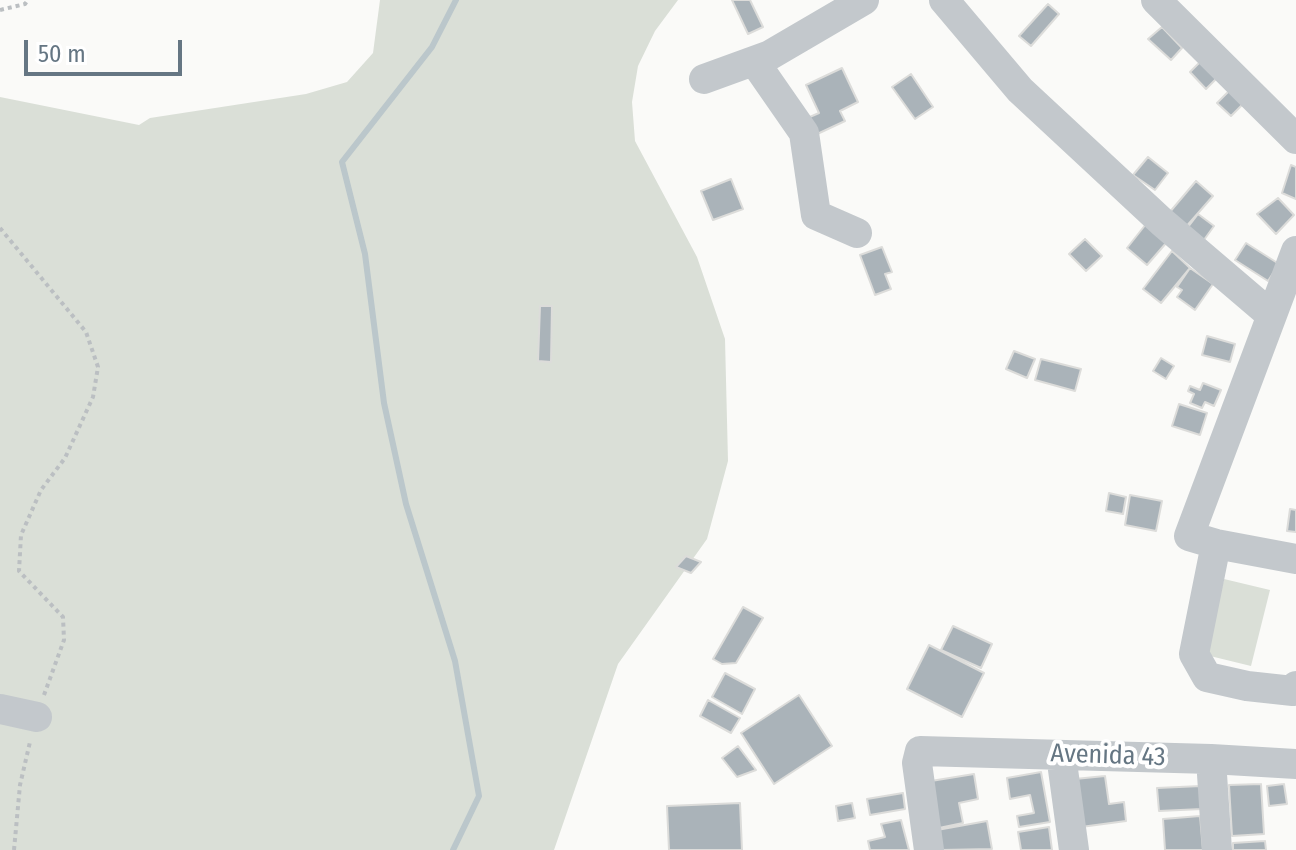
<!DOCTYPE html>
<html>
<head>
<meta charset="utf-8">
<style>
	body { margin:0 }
	#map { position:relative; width:1296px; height:850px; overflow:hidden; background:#fafaf8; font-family:"Fira Sans Condensed",sans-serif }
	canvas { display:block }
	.scale { position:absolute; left:24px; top:40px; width:158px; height:36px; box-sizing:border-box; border:4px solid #657683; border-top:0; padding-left:10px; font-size:24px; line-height:28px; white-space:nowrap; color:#657683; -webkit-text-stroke:6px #fff; paint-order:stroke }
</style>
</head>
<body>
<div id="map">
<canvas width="1296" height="850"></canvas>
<div class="scale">50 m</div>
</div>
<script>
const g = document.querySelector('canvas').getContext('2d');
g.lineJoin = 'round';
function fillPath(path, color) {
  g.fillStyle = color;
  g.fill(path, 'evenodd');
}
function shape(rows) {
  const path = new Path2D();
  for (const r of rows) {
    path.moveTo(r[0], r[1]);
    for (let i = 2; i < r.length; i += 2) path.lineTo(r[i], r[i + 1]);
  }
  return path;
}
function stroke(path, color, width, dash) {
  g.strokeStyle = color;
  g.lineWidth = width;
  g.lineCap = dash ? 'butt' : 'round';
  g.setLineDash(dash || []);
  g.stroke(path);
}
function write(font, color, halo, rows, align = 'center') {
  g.font = font + ' "Fira Sans Condensed",sans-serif';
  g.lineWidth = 8;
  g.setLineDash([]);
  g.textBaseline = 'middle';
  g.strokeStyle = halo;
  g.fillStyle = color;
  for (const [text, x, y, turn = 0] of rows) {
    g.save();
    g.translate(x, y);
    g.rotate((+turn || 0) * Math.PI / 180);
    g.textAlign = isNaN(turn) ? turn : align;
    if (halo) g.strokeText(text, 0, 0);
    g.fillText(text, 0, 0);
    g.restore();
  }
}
fillPath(shape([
	[380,0,678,0,655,31,638,66,632,102,635,141,697,257,725,339,728,461,707,539,618,664,554,850,0,850,0,97,139,125,150,118,306,94,347,82,373,53],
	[1224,579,1270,590,1251,666,1206,655]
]), '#dadfd7');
stroke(shape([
	[453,850,479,796,455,661,406,504,384,403,365,254,342,162,432,47,456,0]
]), '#bbc7cb', 6);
const building = shape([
	[732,0,750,0,763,27,748,34,732,0],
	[1048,4,1059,14,1031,46,1019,36,1048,4],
	[1162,27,1182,48,1171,60,1148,39,1162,27],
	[1200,62,1217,78,1206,89,1190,72,1200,62],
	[842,68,858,102,840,111,845,121,813,136,805,119,819,113,806,85,842,68],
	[911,74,933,107,915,119,892,87,911,74],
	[1231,89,1244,103,1231,116,1217,103,1231,89],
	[1148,157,1168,173,1155,190,1133,175,1148,157],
	[1291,165,1296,167,1296,199,1282,193,1291,165],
	[731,179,743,209,713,220,701,191,731,179],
	[1196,181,1213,196,1185,228,1169,213,1196,181],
	[1278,198,1294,215,1276,234,1257,214,1278,198],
	[1198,214,1214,226,1201,244,1185,231,1198,214],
	[1146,224,1167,242,1147,265,1127,248,1146,224],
	[1085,239,1102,256,1086,271,1069,254,1085,239],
	[1246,243,1279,264,1268,281,1235,260,1246,243],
	[882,247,892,272,885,274,891,289,875,295,860,255,882,247],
	[1172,251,1190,268,1161,303,1143,289,1172,251],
	[1190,268,1213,284,1195,310,1177,297,1182,290,1177,287,1190,268],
	[540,306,552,306,551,362,538,361,540,306],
	[1207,336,1235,344,1230,362,1202,355,1207,336],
	[1014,351,1035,359,1027,378,1006,369,1014,351],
	[1161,358,1174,366,1166,379,1153,371,1161,358],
	[1041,359,1081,369,1075,391,1035,380,1041,359],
	[1203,383,1221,390,1214,406,1205,402,1202,408,1190,403,1194,394,1188,391,1190,386,1200,390,1203,383],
	[1179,404,1207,413,1200,435,1172,426,1179,404],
	[1109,493,1126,497,1123,514,1106,511,1109,493],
	[1130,495,1162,501,1156,531,1125,525,1130,495],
	[1290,509,1296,510,1296,532,1287,531,1290,509],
	[686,556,701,562,691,573,676,567,686,556],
	[743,607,763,618,736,663,722,664,713,659,743,607],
	[953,626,992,644,981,668,941,650,953,626],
	[929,645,984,673,962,717,907,689,929,645],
	[725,673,755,689,742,714,712,697,725,673],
	[799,695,832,746,774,784,741,733,799,695],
	[708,700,740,718,731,733,700,716,708,700],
	[738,746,756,770,737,777,722,758,738,746],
	[1041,772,1050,822,1019,827,1017,816,1034,813,1030,795,1010,799,1007,778,1041,772],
	[974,774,978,799,959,803,963,823,939,828,931,781,974,774],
	[1105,776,1109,804,1124,802,1126,821,1081,827,1075,779,1105,776],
	[1261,784,1264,834,1232,836,1229,785,1261,784],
	[1284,784,1287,804,1269,806,1267,786,1284,784],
	[1201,786,1202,809,1159,811,1157,788,1201,786],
	[903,793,905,809,870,815,867,799,903,793],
	[740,803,742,850,669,850,667,806,740,803],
	[852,803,855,818,838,821,836,806,852,803],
	[1200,816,1203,850,1165,850,1163,819,1200,816],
	[901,820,909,850,870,850,868,841,885,837,881,824,901,820],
	[987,821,992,849,941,850,937,830,987,821],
	[1049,827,1052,850,1021,850,1018,832,1049,827],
	[1265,841,1266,850,1233,850,1233,843,1265,841]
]);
fillPath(building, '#aab3b9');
stroke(building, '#dcdcda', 2);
stroke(shape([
	[0,10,25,4,28,0],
	[0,228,86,332,98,367,93,397,65,458,41,490,21,535,19,571,63,617,64,640,44,695],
	[14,850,20,785,30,742]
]), '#bbbfc2', 4, [4, 4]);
stroke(shape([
	[944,0,1020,90,1162,222,1271,315],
	[1156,0,1296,139],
	[754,61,804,133,816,215,857,233],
	[704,79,770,55,864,0],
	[1296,251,1189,536,1216,544,1296,559],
	[1216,544,1194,654,1207,677,1247,686,1293,691,1296,686],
	[0,709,37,717],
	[1061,755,1074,850],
	[1211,759,1217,850],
	[929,850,917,763,920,751,1211,759,1296,764]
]), '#c3c8cc', 30);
write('26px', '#657683', '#fff', [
	["Avenida 43",1108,756,2]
]);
</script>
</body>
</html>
